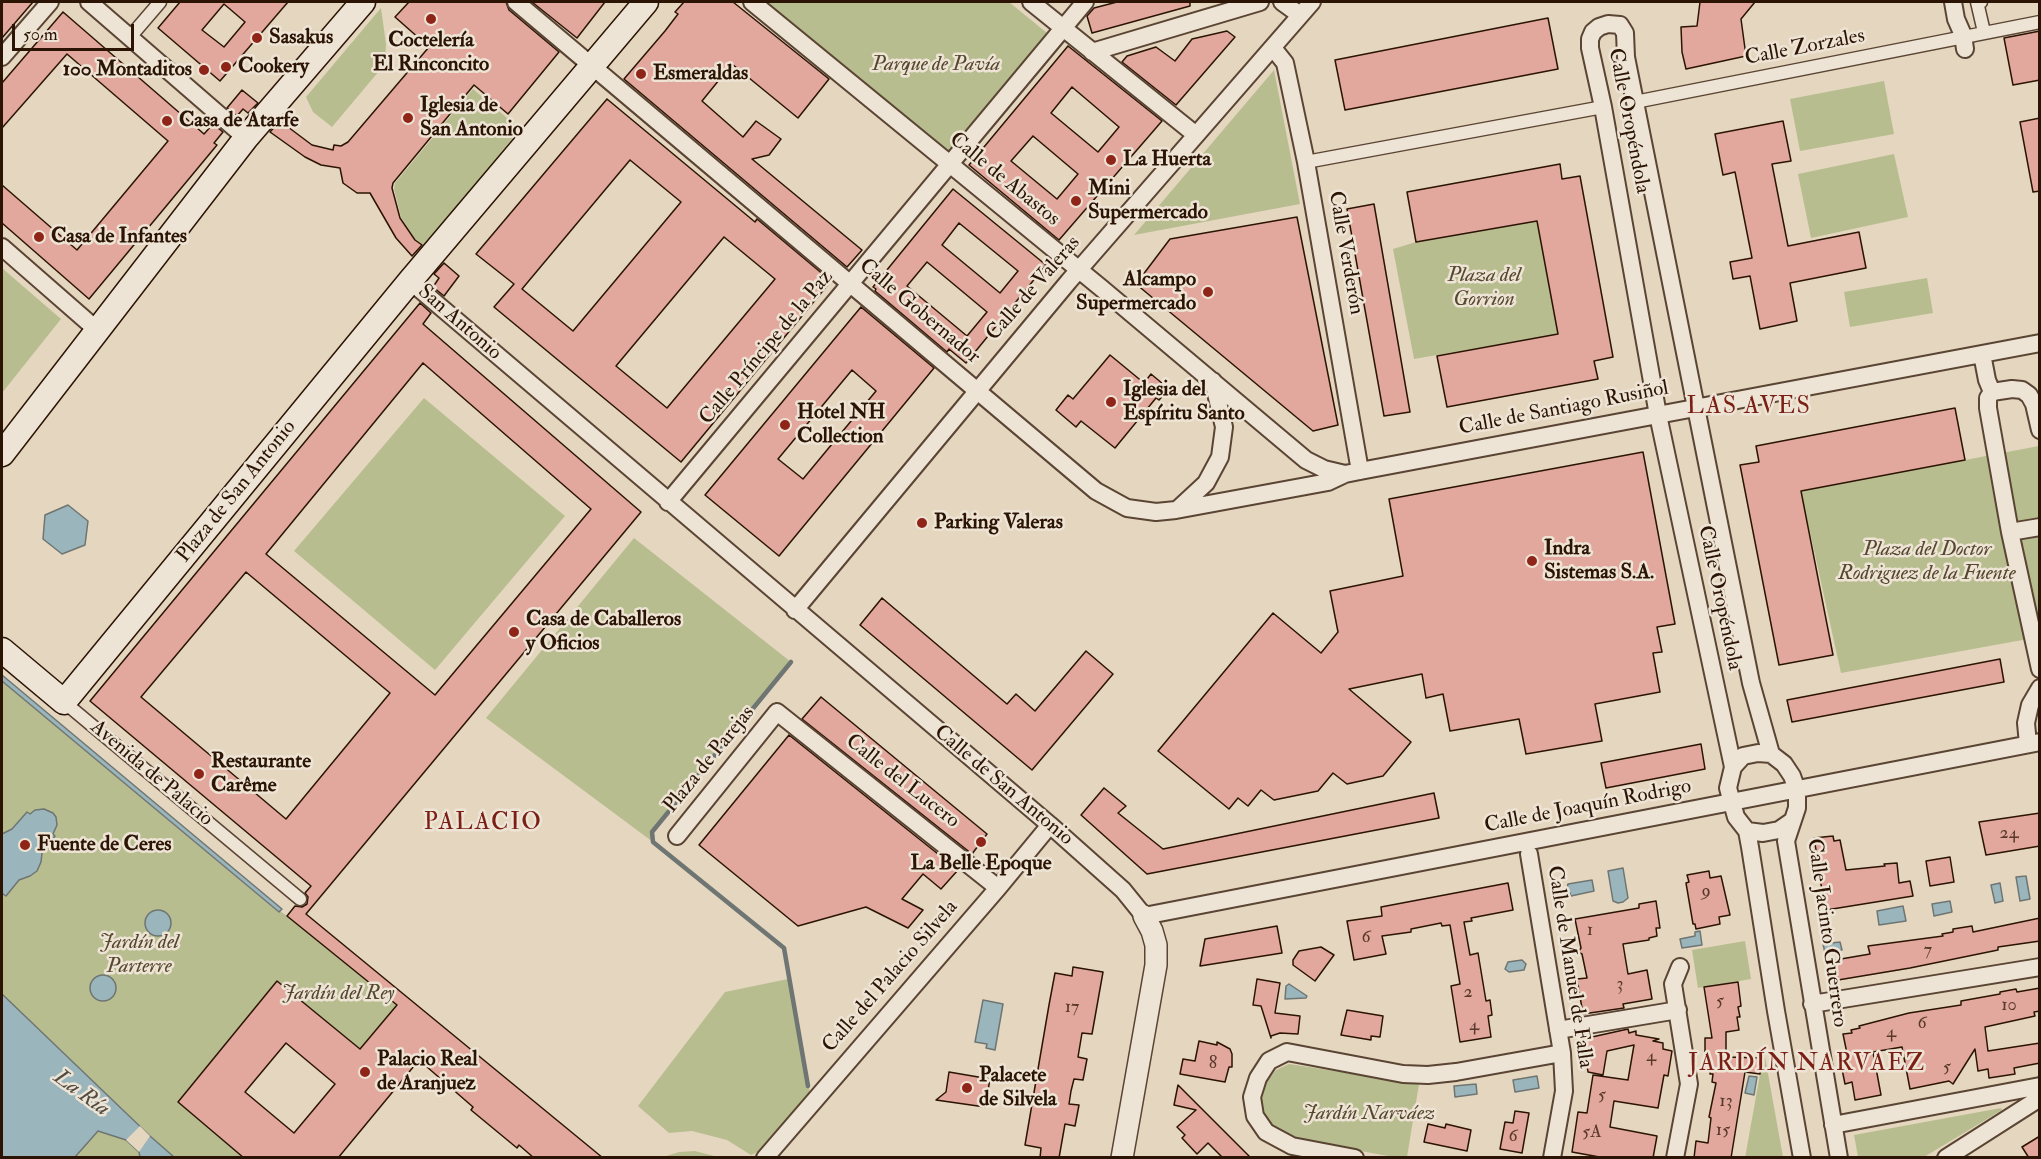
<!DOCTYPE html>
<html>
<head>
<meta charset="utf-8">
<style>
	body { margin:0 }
	#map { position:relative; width:2041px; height:1159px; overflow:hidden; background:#e5d6bf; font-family:"IM FELL Double Pica",serif }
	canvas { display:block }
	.frame { position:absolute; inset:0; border:3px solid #2b1404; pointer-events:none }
	.scale { position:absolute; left:12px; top:24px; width:122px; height:27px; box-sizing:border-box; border:3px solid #2b1404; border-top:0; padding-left:8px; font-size:18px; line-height:21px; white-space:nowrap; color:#2b1404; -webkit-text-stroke:4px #eee4d5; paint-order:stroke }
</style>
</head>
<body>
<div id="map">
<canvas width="2041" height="1159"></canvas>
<div class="frame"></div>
<div class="scale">50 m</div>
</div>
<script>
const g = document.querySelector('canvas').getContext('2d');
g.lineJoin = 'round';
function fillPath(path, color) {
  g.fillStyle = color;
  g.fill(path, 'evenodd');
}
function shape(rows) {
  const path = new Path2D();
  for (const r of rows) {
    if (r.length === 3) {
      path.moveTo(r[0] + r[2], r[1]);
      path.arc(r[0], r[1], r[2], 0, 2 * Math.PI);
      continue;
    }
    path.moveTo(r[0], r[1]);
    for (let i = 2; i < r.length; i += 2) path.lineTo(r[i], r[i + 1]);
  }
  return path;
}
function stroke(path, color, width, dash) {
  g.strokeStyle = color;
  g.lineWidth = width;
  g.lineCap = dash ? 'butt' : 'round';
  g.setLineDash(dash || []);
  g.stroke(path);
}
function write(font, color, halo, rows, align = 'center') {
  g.font = font + ' "IM FELL Double Pica",serif';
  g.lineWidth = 5;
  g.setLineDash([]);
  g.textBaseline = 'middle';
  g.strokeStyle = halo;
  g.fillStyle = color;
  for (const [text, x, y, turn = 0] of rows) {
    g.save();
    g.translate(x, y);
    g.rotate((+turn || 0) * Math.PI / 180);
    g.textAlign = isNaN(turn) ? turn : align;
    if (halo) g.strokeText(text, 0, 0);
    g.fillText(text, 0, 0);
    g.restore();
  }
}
fillPath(shape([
	[763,2,1009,2,1047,33,946,154],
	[381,8,386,44,385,64,332,127,313,112,306,97],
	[1274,70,1300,204,1134,235],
	[1884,81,1894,134,1800,151,1790,99],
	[473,89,520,129,425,247,415,239,401,217,394,189,395,183],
	[1894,154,1908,217,1811,238,1798,174],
	[1537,221,1558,334,1414,359,1393,249,1416,242],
	[2,268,61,319,2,393],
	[1927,278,1933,313,1850,327,1844,292],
	[424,398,565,516,435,670,294,551],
	[2039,446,2039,637,1841,673,1801,491],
	[634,538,791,662,657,825,652,832,653,842,486,718],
	[2,681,278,912,280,911,287,916,397,1005,360,1049,277,981,178,1102,244,1157,174,1158,2,994],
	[1745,941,1751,979,1698,988,1692,950],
	[788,979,810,1093,760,1151,751,1155,727,1140,692,1131,669,1133,638,1106,725,992],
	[1765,1057,1783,1157,1745,1158,1760,1074,1761,1058],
	[1289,1064,1419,1084,1407,1157,1394,1157,1294,1139,1273,1126,1262,1112,1261,1098,1266,1083,1276,1070],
	[2001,1108,2002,1110,1924,1157,1858,1157,1854,1135],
	[98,1130,126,1140,139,1152,140,1157,75,1158],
	[695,1151,718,1157,663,1157,679,1152]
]), '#b8bd8f');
const water = shape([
	[68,505,88,521,85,545,62,554,43,539,45,515,68,505],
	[2,675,282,909,279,912,2,681,2,675],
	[44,809,53,813,56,817,57,825,53,834,55,836,42,853,41,862,37,871,30,876,19,880,6,896,3,894,2,896,2,834,12,829,27,812,30,814,35,810,44,809],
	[1623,868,1628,898,1623,902,1618,903,1613,901,1608,871,1623,868],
	[2026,876,2030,899,2020,901,2016,877,2026,876],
	[1592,880,1594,891,1571,896,1570,893,1566,892,1568,884,1592,880],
	[2000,883,2003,901,1995,903,1991,885,2000,883],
	[1950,901,1952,912,1934,916,1932,904,1950,901],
	[1903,906,1906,921,1879,925,1877,911,1903,906],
	[158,923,13],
	[1700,931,1702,945,1682,948,1680,939,1695,936,1695,932,1700,931],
	[1840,942,1842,950,1825,953,1823,944,1840,942],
	[1522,960,1526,964,1524,970,1509,972,1505,969,1508,962,1522,960],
	[103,988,13],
	[1289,984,1307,996,1306,998,1285,999,1286,986,1289,984],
	[2,994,150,1136,174,1157,140,1157,139,1152,126,1140,98,1131,75,1157,2,1157,2,994],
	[983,1000,1003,1004,995,1050,986,1048,987,1044,975,1042,983,1000],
	[1537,1076,1539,1088,1515,1092,1513,1080,1537,1076],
	[1749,1076,1757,1077,1754,1095,1745,1093,1749,1076],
	[1476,1084,1477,1094,1455,1097,1454,1086,1476,1084]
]);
fillPath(water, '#9ab6bc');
stroke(water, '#6e7572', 1.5);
fillPath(shape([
	[140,1126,150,1136,139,1152,126,1140]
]), '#e5d6bf');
stroke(shape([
	[791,662,652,832,653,842,784,948,808,1086]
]), '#6e7572', 4.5);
const building = shape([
	[2,2,33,2,2,38,2,2],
	[180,2,288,2,220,81,158,28,180,2],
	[224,4,245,22,224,47,202,30,224,4],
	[409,2,506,2,509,10,559,52,508,114,474,85,393,183,392,188,400,218,415,240,422,245,412,256,396,238,370,193,357,193,343,183,340,168,321,165,305,157,270,132,280,121,312,145,333,150,334,145,341,146,348,142,429,47,395,17,409,2],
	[532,2,605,2,577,38,532,2],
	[684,2,733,2,829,79,798,118,732,64,702,101,743,137,756,121,781,139,769,155,752,159,862,250,847,267,624,79,665,31,678,14,675,12,684,2],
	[1117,2,1190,2,1190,6,1092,33,1087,16,1094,8,1117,2],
	[1700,2,1755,2,1741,19,1746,56,1686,69,1682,52,1681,27,1697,26,1700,2],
	[63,12,204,134,213,124,223,132,214,143,217,145,89,299,2,223,2,185,77,250,168,141,67,54,2,128,2,83,63,12],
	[1548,18,1558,69,1345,110,1335,60,1548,18],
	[1227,31,1235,37,1176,105,1122,62,1127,56,1156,47,1175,61,1192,39,1227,31],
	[2040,31,2040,80,2013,85,2004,38,2040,31],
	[1068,46,1162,121,1059,240,969,165,1068,46],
	[1072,87,1119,127,1098,152,1051,113,1072,87],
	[1033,136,1078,174,1057,199,1011,161,1033,136],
	[242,90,258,103,248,113,243,109,237,116,227,108,242,90],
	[607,99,755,222,757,219,831,281,681,462,494,307,514,284,476,254,607,99],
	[630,160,681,202,573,331,522,289,630,160],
	[724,237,775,279,667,408,616,366,724,237],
	[2040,118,2040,191,2033,192,2020,122,2040,118],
	[1783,121,1791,161,1772,164,1788,246,1859,232,1866,268,1790,283,1797,321,1760,329,1750,276,1733,279,1730,262,1752,258,1735,172,1723,175,1715,134,1783,121],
	[1560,164,1562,179,1580,176,1613,357,1594,361,1598,379,1447,407,1437,356,1558,334,1537,221,1416,242,1407,192,1560,164],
	[953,189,1046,265,966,363,949,349,947,352,875,291,876,289,873,287,953,189],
	[959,223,1018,271,1000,293,942,245,959,223],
	[927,262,987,312,967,336,907,286,927,262],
	[1374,204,1410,412,1384,416,1347,209,1374,204],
	[1297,217,1338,425,1313,431,1136,284,1170,239,1297,217],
	[444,263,459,276,444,296,433,287,439,278,434,274,444,263],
	[420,303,431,313,423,324,641,512,306,914,603,1158,534,1158,519,1145,517,1148,471,1110,473,1107,419,1060,338,1158,244,1158,178,1102,277,981,360,1049,397,1005,287,916,295,906,302,907,307,904,308,897,305,893,311,886,90,701,420,303],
	[423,363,591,509,435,695,266,554,423,363],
	[246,572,390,693,286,819,141,697,246,572],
	[286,1043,335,1084,294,1133,245,1092,286,1043],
	[861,307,934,368,779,556,705,495,861,307],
	[852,370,876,391,803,479,778,459,852,370],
	[1110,355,1144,383,1151,374,1169,389,1159,400,1156,398,1115,448,1081,421,1076,427,1056,410,1068,395,1073,399,1110,355],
	[1955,408,1965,460,1801,491,1833,655,1779,665,1740,465,1759,462,1756,446,1955,408],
	[1643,452,1675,624,1657,627,1662,652,1653,653,1660,692,1595,704,1602,741,1526,754,1519,719,1450,731,1443,694,1426,698,1422,674,1349,689,1411,742,1383,776,1347,784,1333,773,1318,791,1274,800,1261,790,1248,806,1238,798,1229,809,1158,751,1273,613,1321,653,1338,632,1330,591,1403,576,1389,499,1643,452],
	[882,598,1007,704,1016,694,1035,711,1086,651,1113,674,1032,770,860,625,882,598],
	[2000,659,2004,682,1792,722,1787,700,2000,659],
	[821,697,987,834,972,854,802,719,821,697],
	[789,735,958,870,941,889,923,874,902,899,923,910,908,928,866,907,798,926,699,845,789,735],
	[1701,744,1705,769,1606,788,1601,763,1701,744],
	[1104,788,1126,806,1118,813,1163,849,1434,793,1439,818,1147,874,1081,815,1104,788],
	[2040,813,2040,846,1986,855,1979,822,2040,813],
	[1833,836,1834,841,1840,840,1846,870,1885,866,1884,864,1897,863,1899,883,1910,881,1913,896,1826,910,1817,864,1813,865,1810,851,1816,850,1814,838,1833,836],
	[1950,857,1954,882,1930,886,1926,861,1950,857],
	[1709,871,1710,878,1721,876,1730,915,1719,917,1720,924,1696,929,1695,924,1693,924,1686,883,1689,882,1687,875,1709,871],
	[1508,883,1513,910,1471,918,1472,921,1464,922,1470,955,1478,953,1486,1001,1490,1000,1492,1015,1488,1016,1491,1037,1460,1042,1451,986,1460,984,1450,925,1442,926,1441,923,1411,929,1411,932,1382,936,1386,954,1354,960,1347,921,1382,916,1381,907,1508,883],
	[1656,901,1660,928,1656,928,1657,936,1649,938,1649,940,1623,944,1628,974,1647,970,1652,999,1623,1004,1624,1008,1583,1014,1577,979,1587,978,1582,954,1578,952,1581,948,1575,919,1639,908,1639,904,1656,901],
	[2040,918,2040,941,1998,947,1998,950,1910,968,1838,980,1835,960,1870,954,1868,946,1943,936,1942,934,1953,932,1953,929,1972,926,1973,932,2040,918],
	[1277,926,1282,953,1200,966,1205,939,1277,926],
	[1321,947,1334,955,1315,981,1293,965,1293,960,1299,951,1321,947],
	[1073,967,1103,972,1092,1034,1082,1033,1078,1057,1087,1059,1083,1080,1074,1079,1071,1091,1069,1104,1079,1105,1075,1126,1065,1124,1059,1158,1040,1158,1041,1148,1025,1145,1049,1005,1055,973,1072,976,1073,967],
	[1257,979,1280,983,1275,1013,1300,1016,1298,1034,1280,1033,1271,1036,1271,1038,1261,1006,1253,1005,1257,979],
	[1738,982,1741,1006,1738,1007,1740,1017,1737,1017,1739,1030,1726,1032,1726,1057,1761,1058,1760,1074,1745,1072,1731,1158,1694,1158,1696,1141,1708,1143,1711,1118,1709,1117,1716,1083,1712,1082,1713,1074,1710,1074,1711,1061,1705,1060,1705,1038,1712,1038,1704,987,1738,982],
	[2040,988,2040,1011,2034,1012,2035,1016,1985,1027,1988,1051,2040,1043,2040,1063,2014,1068,2015,1074,1989,1078,1988,1069,1978,1071,1975,1049,1953,1084,1949,1081,1910,1089,1902,1047,1873,1052,1881,1095,1855,1100,1852,1082,1845,1084,1842,1069,1850,1068,1843,1034,1852,1033,1851,1030,1860,1028,1859,1026,1909,1013,1961,1005,1961,1001,2000,994,2000,992,2016,989,2017,992,2040,988],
	[1347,1010,1383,1016,1380,1037,1371,1036,1371,1040,1341,1035,1347,1010],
	[1628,1029,1629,1033,1636,1031,1636,1035,1659,1039,1653,1041,1663,1043,1663,1049,1672,1051,1668,1076,1664,1075,1658,1108,1614,1101,1610,1127,1657,1136,1653,1158,1605,1158,1572,1152,1578,1112,1587,1113,1593,1075,1628,1080,1634,1045,1607,1051,1603,1075,1588,1072,1583,1039,1628,1029],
	[1199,1041,1217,1045,1217,1042,1230,1049,1232,1054,1232,1067,1229,1067,1225,1082,1180,1074,1183,1059,1195,1061,1199,1041],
	[949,1072,990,1079,985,1107,936,1100,946,1092,949,1072],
	[1178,1085,1251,1158,1223,1158,1208,1143,1197,1154,1182,1138,1185,1135,1177,1127,1196,1110,1174,1105,1178,1085],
	[1515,1111,1529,1113,1522,1153,1500,1149,1505,1122,1513,1123,1515,1111],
	[1428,1124,1445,1128,1446,1124,1471,1130,1467,1151,1424,1142,1428,1124],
	[2040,1136,2040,1158,2029,1158,2022,1147,2040,1136]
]);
fillPath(building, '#e2a89d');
stroke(building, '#2b1404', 1.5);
const pedestrian = shape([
	[1981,2,1977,2,1984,32],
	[130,37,160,2],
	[1635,102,2040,22],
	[1306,162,1603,107],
	[64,702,300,899]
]);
const minor = shape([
	[89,2,246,138],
	[516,2,1096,491,1127,508,1156,512,1176,510,1328,482,1345,474,1360,471,2040,343],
	[752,2,1100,287,1306,460,1324,469,1345,474],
	[1031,2,1196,135],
	[1282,2,1300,15],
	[1953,2,1956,19,1963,35,1965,49],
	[1273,48,1285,63,1306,162,1360,471],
	[1092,52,1260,2],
	[2,57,50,2],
	[2,247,97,330],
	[410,281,1050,825,1123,890,1144,916,2040,742],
	[1982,354,1987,380,1992,392],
	[2040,430,2034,404,2029,395,2022,390,2012,389,1992,392,1988,398,1988,408,2010,532,2040,669],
	[668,502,1085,2],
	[1179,508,1206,483,1220,457,1224,427,1213,381],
	[2010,532,2040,527],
	[795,610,1069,281,1312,2],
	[2028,744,2026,723,2030,705,2040,688],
	[1733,767,1743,756,1758,753,1771,754],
	[1747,831,1763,833,1779,830,1792,821],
	[677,836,777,712,998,888],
	[1529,854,1562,1053,1564,1091,1552,1158],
	[1812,1004,2040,967],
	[1558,1030,1678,1010],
	[1833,1125,2040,1086],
	[765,1158,998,888,1050,825],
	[1355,1158,1292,1146,1266,1132,1255,1116,1252,1097,1258,1078,1269,1061,1287,1052,1403,1074,1428,1075,1456,1072,1562,1053],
	[1675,1158,1689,1084,1673,984,1680,967],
	[1802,1158,1776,1011,1750,847,1747,831,1736,817,1728,788,1733,767,1658,415,1603,107,1590,48,1590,39,1593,32,1599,27,1608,24,1620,25,1625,33,1626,57,1751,683,1771,754,1784,764,1792,776,1797,790,1797,808,1786,841,1839,1158],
	[1946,1158,2040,1098]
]);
const tertiary = shape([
	[1122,1158,1156,965,1156,945,1152,931,1144,916]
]);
const secondary = shape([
	[2,454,246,138,363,2],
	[2,650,64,702,410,281,646,2]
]);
stroke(pedestrian, '#5a4433', 15);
stroke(minor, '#5a4433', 20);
stroke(tertiary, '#5a4433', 24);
stroke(secondary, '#2b1404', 27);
stroke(pedestrian, '#eee4d5', 12);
stroke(minor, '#eee4d5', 16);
stroke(tertiary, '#eee4d5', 21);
stroke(secondary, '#eee4d5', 24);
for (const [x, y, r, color] of [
	[431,19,6,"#8f2418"],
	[257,38,6,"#8f2418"],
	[226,67,6,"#8f2418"],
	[204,70,6,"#8f2418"],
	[641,74,6,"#8f2418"],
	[408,118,6,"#8f2418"],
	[167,121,6,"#8f2418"],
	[1111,160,6,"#8f2418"],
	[1076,201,6,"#8f2418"],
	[39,237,6,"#8f2418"],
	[1208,292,6,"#8f2418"],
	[1111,402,6,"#8f2418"],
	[785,425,6,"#8f2418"],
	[922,523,6,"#8f2418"],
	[1532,561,6,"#8f2418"],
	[514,632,6,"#8f2418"],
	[199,774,6,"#8f2418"],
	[981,842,6,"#8f2418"],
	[25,845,6,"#8f2418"],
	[365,1072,6,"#8f2418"],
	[967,1088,6,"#8f2418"]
]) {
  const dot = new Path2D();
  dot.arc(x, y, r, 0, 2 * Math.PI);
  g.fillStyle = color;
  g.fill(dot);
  stroke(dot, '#eee4d5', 2);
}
write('18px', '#59392a', null, [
	["24",2009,834],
	["9",1706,892],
	["1",1590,931],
	["6",1366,938],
	["7",1928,951],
	["3",1620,985],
	["2",1468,993],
	["5",1720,1002],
	["10",2009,1006],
	["17",1072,1008],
	["6",1922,1024],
	["4",1474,1026],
	["4",1891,1033],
	["4",1651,1057],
	["8",1213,1064],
	["5",1947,1068],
	["5",1602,1096],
	["13",1726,1102],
	["15",1723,1131],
	["5A",1592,1133],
	["6",1513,1137]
]);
write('bold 21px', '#2b1404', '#eee4d5', [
	["Sasakus",269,38],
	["Coctelería",431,41,"center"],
	["El Rinconcito",431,65,"center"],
	["Cookery",238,67],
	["100 Montaditos",192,70,"right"],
	["Esmeraldas",653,74],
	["Iglesia de",420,106],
	["San Antonio",420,130],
	["Casa de Atarfe",179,121],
	["La Huerta",1123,160],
	["Mini",1088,189],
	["Supermercado",1088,213],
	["Casa de Infantes",51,237],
	["Alcampo",1196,280,"right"],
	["Supermercado",1196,304,"right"],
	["Iglesia del",1123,390],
	["Espíritu Santo",1123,414],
	["Hotel NH",797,413],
	["Collection",797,437],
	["Parking Valeras",934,523],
	["Indra",1544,549],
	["Sistemas S.A.",1544,573],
	["Casa de Caballeros",526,620],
	["y Oficios",526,644],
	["Restaurante",211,762],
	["Carême",211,786],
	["Fuente de Ceres",37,845],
	["La Belle Epoque",981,864,"center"],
	["Palacio Real",377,1060],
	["de Aranjuez",377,1084],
	["Palacete",979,1076],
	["de Silvela",979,1100]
], 'left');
write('21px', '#2b1404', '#eee4d5', [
	["Calle Zorzales",1805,48,-11],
	["Calle Oropéndola",1628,121,79],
	["Calle de Abastos",1004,180,39],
	["Calle Verderón",1345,253,80],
	["Calle de Valeras",1034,289,-49],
	["Calle Gobernador",919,312,40],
	["San Antonio",459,323,41],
	["Calle Príncipe de la Paz",767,348,-50],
	["Calle de Santiago Rusiñol",1564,409,-11],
	["Plaza de San Antonio",237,492,-51],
	["Calle Oropéndola",1719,598,78],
	["Plaza de Parejas",710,760,-51],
	["Avenida de Palacio",151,774,40],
	["Calle del Lucero",902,782,38],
	["Calle de San Antonio",1003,786,40],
	["Calle de Joaquín Rodrigo",1588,807,-11],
	["Calle Jacinto Guerrero",1826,933,82],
	["Calle de Manuel de Falla",1569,967,81],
	["Calle del Palacio Silvela",891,977,-49]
]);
write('italic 21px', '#55472e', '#eee4d5', [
	["Parque de Pavía",936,65],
	["Plaza del",1484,276],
	["Gorrion",1484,300],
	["Plaza del Doctor",1927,550],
	["Rodriguez de la Fuente",1927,574],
	["Jardín del",139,943],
	["Parterre",139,967],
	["Jardín del Rey",338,994],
	["Jardín Narváez",1369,1114]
]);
write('italic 22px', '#524d44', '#eee4d5', [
	["La Ría",81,1094,36]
]);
g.letterSpacing = '1.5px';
write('24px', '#7a1f14', '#eee4d5', [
	["LAS AVES",1749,408],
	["PALACIO",483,824],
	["JARDÍN NARVAEZ",1807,1065]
]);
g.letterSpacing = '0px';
</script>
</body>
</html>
